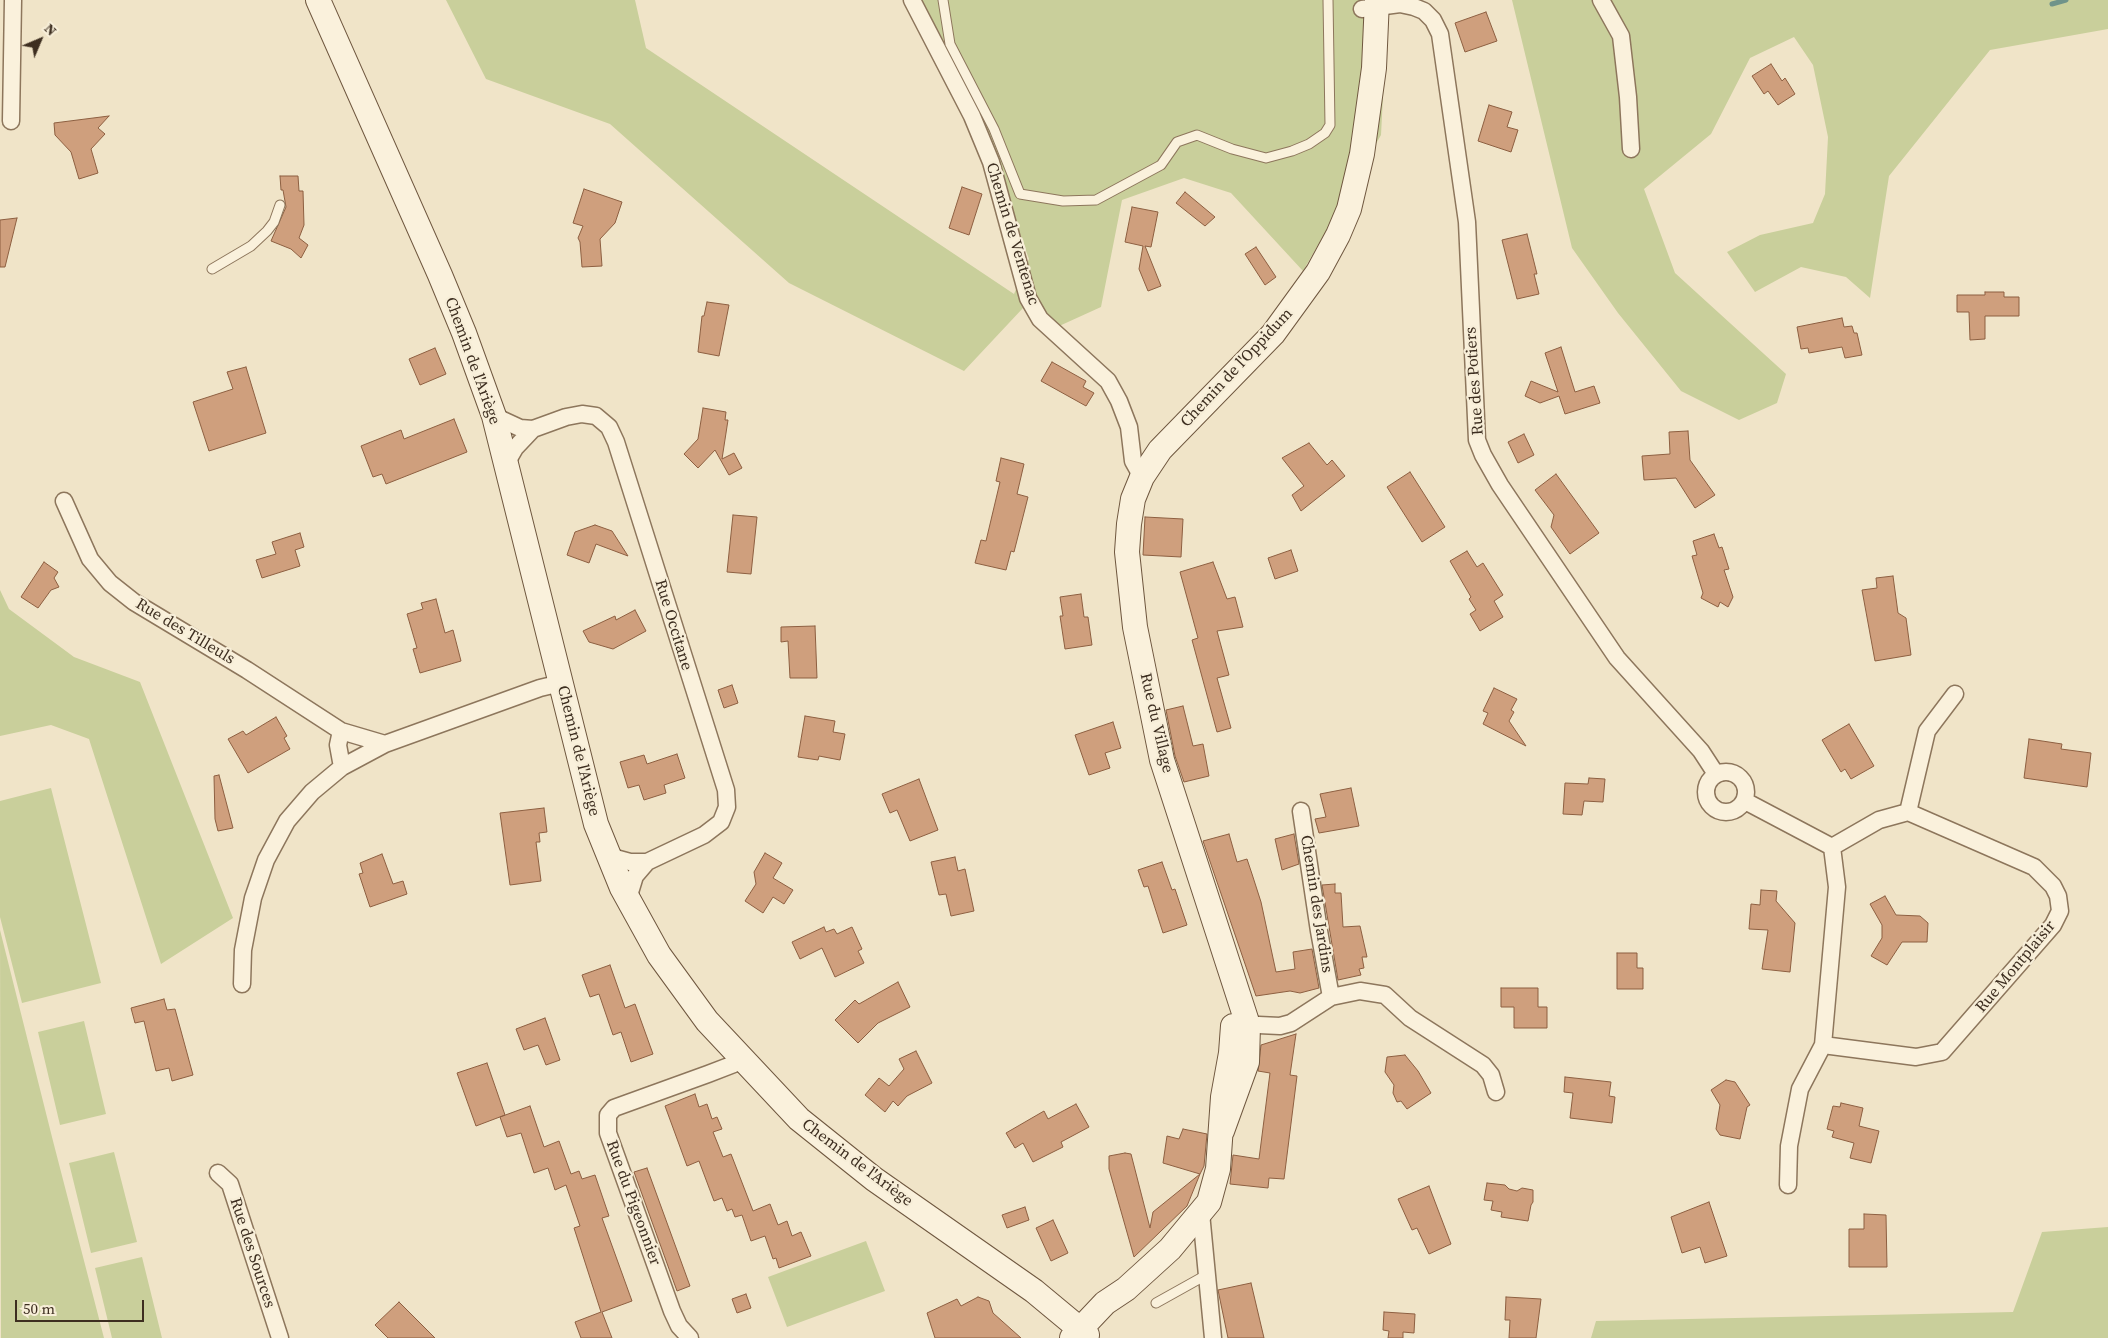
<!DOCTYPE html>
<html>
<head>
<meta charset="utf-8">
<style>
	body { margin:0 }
	#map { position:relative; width:2108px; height:1338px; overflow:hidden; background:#f0e4c8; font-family:"Source Serif 4",serif }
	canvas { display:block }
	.north { position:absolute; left:15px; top:15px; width:50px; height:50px; -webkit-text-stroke:4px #f7eed8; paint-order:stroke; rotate:45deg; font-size:14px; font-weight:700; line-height:20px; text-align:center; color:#3d2e20 }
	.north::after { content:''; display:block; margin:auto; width:18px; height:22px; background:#3d2e20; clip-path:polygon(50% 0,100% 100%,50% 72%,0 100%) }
	.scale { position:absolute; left:15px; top:1300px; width:129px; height:22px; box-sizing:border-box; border:2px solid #3d2e20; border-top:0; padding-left:6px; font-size:15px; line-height:18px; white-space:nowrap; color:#3d2e20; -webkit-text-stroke:4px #f7eed8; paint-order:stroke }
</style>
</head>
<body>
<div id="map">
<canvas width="2108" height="1338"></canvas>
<div class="north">N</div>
<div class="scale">50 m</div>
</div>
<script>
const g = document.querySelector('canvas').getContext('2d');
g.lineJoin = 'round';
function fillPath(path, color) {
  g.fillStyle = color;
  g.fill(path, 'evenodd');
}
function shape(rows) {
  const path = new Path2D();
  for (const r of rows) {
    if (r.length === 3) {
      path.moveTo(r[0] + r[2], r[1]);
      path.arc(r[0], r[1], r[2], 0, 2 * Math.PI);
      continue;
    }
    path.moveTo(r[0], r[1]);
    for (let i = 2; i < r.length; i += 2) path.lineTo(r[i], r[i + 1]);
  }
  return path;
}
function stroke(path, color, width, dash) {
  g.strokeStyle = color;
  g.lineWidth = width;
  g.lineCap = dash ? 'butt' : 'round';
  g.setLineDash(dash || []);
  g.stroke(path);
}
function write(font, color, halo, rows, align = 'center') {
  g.font = font + ' "Source Serif 4",serif';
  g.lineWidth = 4.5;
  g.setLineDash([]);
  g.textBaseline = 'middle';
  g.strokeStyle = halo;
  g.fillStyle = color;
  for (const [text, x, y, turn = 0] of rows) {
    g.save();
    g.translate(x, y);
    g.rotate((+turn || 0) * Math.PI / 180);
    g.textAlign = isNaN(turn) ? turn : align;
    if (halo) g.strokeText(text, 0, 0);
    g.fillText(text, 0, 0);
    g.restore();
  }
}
fillPath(shape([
	[446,0,635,0,646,48,1014,294,1029,259,961,72,921,0,1388,0,1381,135,1303,271,1231,193,1184,178,1122,200,1101,307,1057,327,1023,308,964,371,789,283,610,124,486,79],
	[1512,0,2108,0,2108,29,1990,50,1889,176,1870,298,1846,277,1801,267,1755,292,1727,252,1760,235,1813,223,1825,194,1828,137,1813,65,1794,37,1750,58,1711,134,1644,189,1675,273,1786,374,1777,403,1739,420,1681,391,1618,313,1572,248],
	[0,590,9,609,74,657,140,682,233,918,161,964,89,739,51,725,0,736],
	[51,788,101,983,22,1003,0,917,0,801],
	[0,930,53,1141,104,1338,1,1338],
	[84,1021,106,1114,60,1125,38,1032],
	[114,1152,137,1242,91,1253,69,1163],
	[2108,1227,2108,1338,1591,1338,1596,1321,2013,1312,2042,1232],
	[866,1241,885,1291,787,1327,768,1277],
	[142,1257,162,1338,112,1338,95,1268]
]), '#c9cf9b');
stroke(shape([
	[2052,4,2066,0]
]), '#6f938a', 5);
const building = shape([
	[1486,12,1497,41,1465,52,1455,23,1486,12],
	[1771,64,1782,81,1785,78,1795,94,1778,105,1768,91,1764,94,1752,76,1771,64],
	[1489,105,1512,112,1507,127,1518,130,1511,152,1478,141,1489,105],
	[109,116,98,128,105,134,91,149,98,173,79,179,71,152,55,135,54,123,109,116],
	[280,176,298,176,299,191,303,191,304,225,299,238,308,245,301,258,291,249,271,241,286,207,283,190,281,190,280,176],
	[962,187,982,194,969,235,949,228,962,187],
	[584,189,622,202,615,223,600,239,602,266,582,267,580,242,578,238,583,226,573,223,584,189],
	[1185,192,1215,217,1205,226,1176,203,1185,192],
	[1132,207,1158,212,1151,247,1145,246,1161,286,1148,291,1139,269,1143,246,1125,242,1132,207],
	[17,218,5,267,0,267,0,220,17,218],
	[1527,234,1537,274,1534,274,1539,294,1517,299,1502,240,1527,234],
	[1256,247,1276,277,1265,285,1245,254,1256,247],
	[1985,292,2004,292,2004,297,2019,297,2019,316,1985,316,1985,339,1970,340,1969,312,1957,312,1957,295,1985,295,1985,292],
	[707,302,729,305,719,356,698,352,702,316,704,316,707,302],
	[1842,318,1844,327,1852,326,1854,333,1857,333,1862,355,1845,358,1842,347,1809,353,1808,348,1801,349,1797,327,1842,318],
	[1561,347,1575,392,1594,386,1600,403,1565,414,1559,396,1540,403,1525,396,1531,381,1558,392,1545,353,1561,347],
	[435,348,446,374,420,385,409,359,435,348],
	[1052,362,1086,381,1083,387,1094,393,1086,406,1041,381,1052,362],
	[246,367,266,433,209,451,193,402,233,389,227,372,246,367],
	[703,408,726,412,725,420,728,420,722,459,734,453,742,468,729,475,715,450,698,468,684,454,698,439,703,408],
	[454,419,467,452,386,484,382,474,373,477,361,446,401,430,404,439,454,419],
	[1688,431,1690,460,1715,495,1695,508,1676,478,1644,480,1642,456,1670,454,1669,432,1688,431],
	[1524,434,1534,455,1518,463,1508,442,1524,434],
	[1309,443,1327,465,1332,460,1345,476,1301,511,1292,495,1304,486,1282,458,1309,443],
	[1001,458,1024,464,1017,494,1028,497,1014,552,1011,551,1006,570,975,563,981,540,986,541,1000,482,996,481,1001,458],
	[1410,472,1445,527,1422,542,1387,487,1410,472],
	[1556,474,1599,533,1570,554,1551,527,1554,515,1535,490,1556,474],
	[733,515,757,517,751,574,727,572,733,515],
	[1145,517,1183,519,1181,557,1143,555,1145,517],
	[595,525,612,531,628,556,596,544,589,563,567,555,575,532,595,525],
	[300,533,304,547,295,550,300,566,262,578,256,560,276,554,272,542,300,533],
	[1714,534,1719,548,1722,547,1729,569,1724,570,1733,597,1728,607,1720,602,1718,607,1701,598,1703,593,1692,556,1697,555,1693,541,1714,534],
	[1291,550,1298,571,1275,579,1268,558,1291,550],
	[1467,551,1477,567,1483,563,1503,595,1494,601,1503,617,1480,631,1470,614,1476,610,1469,599,1471,597,1450,561,1467,551],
	[44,562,58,572,54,578,59,587,51,590,38,608,21,597,44,562],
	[1213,562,1227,599,1235,597,1243,627,1217,631,1229,675,1217,678,1231,728,1217,732,1192,640,1198,638,1180,572,1213,562],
	[1893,576,1898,613,1906,618,1911,655,1875,661,1862,590,1877,588,1876,578,1893,576],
	[1081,594,1084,617,1088,617,1092,645,1065,649,1060,616,1063,616,1060,597,1081,594],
	[436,599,445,633,453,630,461,661,420,673,413,649,417,648,407,614,423,609,421,603,436,599],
	[635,610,646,631,613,649,589,642,583,631,615,616,616,620,635,610],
	[815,626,817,678,790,678,788,641,781,642,781,627,815,626],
	[732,685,738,703,724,708,718,690,732,685],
	[1494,688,1517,699,1511,710,1514,712,1509,721,1526,746,1483,724,1488,713,1483,711,1494,688],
	[1183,706,1193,746,1203,744,1209,776,1184,782,1175,756,1166,710,1183,706],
	[805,716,835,721,833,732,845,734,840,760,819,756,818,760,798,757,805,716],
	[276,717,287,736,284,738,290,749,248,773,228,739,243,731,246,735,276,717],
	[1113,722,1121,748,1105,753,1110,768,1089,775,1075,735,1113,722],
	[1849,724,1874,766,1851,779,1845,769,1841,772,1822,740,1849,724],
	[2029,739,2062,744,2061,749,2091,753,2087,787,2024,778,2029,739],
	[677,754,685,778,664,785,666,793,644,800,639,785,628,788,620,762,644,755,647,764,677,754],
	[219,775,233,828,218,831,215,819,214,776,219,775],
	[1589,778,1605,779,1603,802,1584,801,1582,815,1563,814,1565,783,1588,784,1589,778],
	[919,779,938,830,910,841,897,810,890,813,882,794,919,779],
	[1351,788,1359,826,1319,833,1315,819,1326,817,1320,794,1351,788],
	[544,808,547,832,539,833,540,842,536,842,541,881,510,885,500,813,544,808],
	[1229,834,1237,862,1247,859,1252,874,1261,902,1276,972,1295,969,1293,952,1312,949,1319,988,1300,993,1290,991,1256,996,1203,841,1229,834],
	[1294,834,1299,864,1282,870,1275,839,1294,834],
	[765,853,782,863,773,878,793,890,784,904,773,897,763,913,745,901,756,884,754,872,765,853],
	[382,854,393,884,403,881,407,894,370,907,359,874,363,873,360,863,382,854],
	[955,857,958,871,965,869,974,911,951,916,946,894,939,895,931,862,955,857],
	[1162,862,1172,890,1175,889,1187,925,1163,933,1148,886,1144,887,1138,870,1162,862],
	[1335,884,1335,893,1341,893,1343,927,1360,926,1367,957,1362,957,1364,968,1359,969,1361,975,1338,980,1322,885,1335,884],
	[1761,890,1777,891,1776,901,1795,923,1790,972,1762,969,1768,930,1749,929,1751,904,1760,905,1761,890],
	[1885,896,1896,915,1920,916,1928,923,1927,942,1902,942,1887,965,1871,956,1882,938,1882,925,1870,904,1885,896],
	[824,927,826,932,834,929,837,934,852,927,862,949,858,951,864,963,835,977,822,948,800,959,792,942,824,927],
	[1617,953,1637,953,1637,968,1643,968,1643,989,1617,989,1617,953],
	[610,965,625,1008,635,1004,653,1054,631,1062,621,1032,613,1035,599,994,590,997,582,975,610,965],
	[898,982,910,1007,878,1023,858,1043,835,1020,855,1000,859,1004,898,982],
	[1501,988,1538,988,1538,1007,1547,1007,1547,1028,1514,1028,1514,1007,1501,1007,1501,988],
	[164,999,167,1010,175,1009,193,1075,172,1081,169,1068,156,1071,144,1021,135,1023,131,1008,164,999],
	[545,1018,560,1060,546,1065,538,1045,524,1050,516,1029,545,1018],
	[1296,1034,1290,1075,1297,1076,1284,1179,1269,1178,1268,1188,1230,1184,1233,1155,1259,1159,1270,1073,1258,1071,1261,1045,1296,1034],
	[916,1051,932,1083,907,1096,898,1106,893,1101,885,1112,865,1095,879,1078,889,1086,904,1069,899,1059,916,1051],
	[1405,1055,1418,1071,1431,1093,1407,1109,1401,1101,1397,1102,1393,1093,1394,1085,1385,1072,1387,1057,1405,1055],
	[487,1063,505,1115,476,1126,457,1073,487,1063],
	[1565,1077,1611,1082,1609,1096,1615,1097,1612,1123,1570,1118,1573,1093,1564,1092,1565,1077],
	[1726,1080,1735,1082,1750,1105,1747,1107,1740,1139,1720,1135,1716,1129,1720,1105,1711,1090,1726,1080],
	[695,1094,699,1107,707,1104,712,1119,717,1117,722,1129,713,1132,723,1157,731,1154,753,1211,770,1204,778,1225,787,1221,792,1236,801,1232,811,1256,779,1268,776,1258,773,1259,765,1236,751,1241,742,1215,735,1217,732,1209,727,1211,722,1198,714,1201,699,1161,687,1166,665,1106,695,1094],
	[1841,1103,1863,1108,1859,1126,1879,1131,1871,1163,1850,1158,1854,1143,1832,1137,1834,1131,1827,1129,1833,1106,1840,1107,1841,1103],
	[1076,1104,1089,1127,1061,1142,1063,1147,1033,1162,1023,1143,1015,1148,1006,1133,1044,1111,1048,1119,1076,1104],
	[530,1106,544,1147,559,1141,571,1174,579,1171,582,1179,595,1175,609,1216,602,1218,632,1301,602,1312,612,1338,581,1338,575,1322,601,1312,574,1228,580,1226,566,1185,555,1190,548,1168,534,1173,521,1133,507,1137,500,1117,530,1106],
	[1183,1129,1207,1134,1204,1166,1200,1174,1163,1163,1167,1136,1179,1139,1183,1129],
	[1125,1153,1131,1154,1150,1228,1153,1212,1200,1174,1187,1206,1134,1257,1109,1169,1109,1156,1125,1153],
	[647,1168,690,1286,677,1291,634,1172,647,1168],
	[1487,1183,1505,1185,1509,1189,1517,1191,1522,1188,1533,1190,1533,1202,1531,1205,1528,1221,1501,1217,1502,1212,1491,1210,1493,1201,1484,1200,1487,1183],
	[1429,1186,1451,1244,1429,1254,1417,1228,1412,1230,1398,1199,1429,1186],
	[1709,1202,1727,1256,1705,1263,1700,1247,1682,1253,1671,1217,1709,1202],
	[1025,1207,1029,1220,1007,1228,1002,1215,1025,1207],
	[1864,1214,1886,1215,1887,1267,1849,1267,1849,1229,1864,1229,1864,1214],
	[1053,1220,1068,1253,1051,1261,1036,1228,1053,1220],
	[1251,1283,1264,1338,1228,1338,1218,1290,1251,1283],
	[746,1294,751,1308,737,1313,732,1299,746,1294],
	[978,1297,989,1301,993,1313,1021,1338,935,1338,927,1313,957,1299,961,1306,978,1297],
	[1506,1297,1541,1299,1536,1338,1509,1338,1510,1320,1505,1320,1506,1297],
	[399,1302,435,1338,388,1338,375,1325,399,1302],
	[1384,1312,1415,1314,1414,1333,1403,1332,1403,1338,1388,1338,1389,1331,1383,1330,1384,1312]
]);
fillPath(building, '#cf9f7d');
stroke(building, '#8d5f41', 1);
const lane = shape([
	[943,0,950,44,994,129,1020,194,1063,201,1096,200,1161,165,1177,142,1197,135,1232,149,1266,158,1292,151,1309,144,1325,133,1330,125,1328,0],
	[212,269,251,246,267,231,274,222,280,205],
	[1156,1303,1208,1274]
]);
const street = shape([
	[912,0,972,116,991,162,1028,298,1040,319,1108,381,1119,401,1129,427,1133,461,1142,477],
	[1601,0,1621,36,1628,97,1631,149],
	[1362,9,1400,4,1414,7,1424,11,1433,20,1440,34,1467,222,1477,440,1483,455,1500,485,1617,658,1701,751,1716,774],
	[11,121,13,0],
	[494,416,520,428,533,429,566,417,582,414,596,416,609,427,616,442,726,790,727,807,721,822,704,835,647,862,635,876,628,899],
	[507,462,515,448,533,429],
	[64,501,90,559,110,583,134,602,247,670,341,731,385,744],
	[341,731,338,745,342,767],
	[1726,792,20],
	[1745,801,1832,847,1879,820,1908,812,2034,867,2053,886,2058,896,2060,911,2053,925,1942,1052,1916,1057,1823,1045,1837,887,1832,847],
	[1301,811,1319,931,1331,997],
	[1908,812,1927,731,1955,694],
	[608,856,630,862,647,862],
	[242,984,243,950,253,898,266,860,287,821,312,792,342,767,385,744,540,688,561,683],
	[1237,1024,1280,1026,1291,1023,1331,997,1360,991,1385,995,1410,1018,1483,1065,1491,1075,1496,1092],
	[218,1173,230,1184,280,1338],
	[1788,1185,1789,1146,1800,1089,1823,1045],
	[1201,1213,1213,1338],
	[690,1338,679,1326,672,1311,608,1133,608,1115,614,1108,708,1074,734,1064,741,1059]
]);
const secondary = shape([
	[318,0,440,275,464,333,494,416,596,824,622,888,659,955,707,1021,799,1119,874,1179,1034,1291,1087,1335],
	[1222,1131,1247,1062,1248,1025,1162,760,1135,627,1127,552,1129,524,1133,499,1142,477,1160,450,1273,334,1318,272,1338,235,1349,209,1362,154,1374,68,1377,0],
	[1072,1338,1105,1303,1126,1289,1170,1249,1209,1202,1218,1169,1223,1097,1231,1053,1233,1026]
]);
stroke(lane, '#8d765c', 11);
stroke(street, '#8d765c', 19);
stroke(secondary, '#6f573f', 26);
stroke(lane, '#faf1dc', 9);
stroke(street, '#faf1dc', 16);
stroke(secondary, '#faf1dc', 24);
write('16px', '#3d2e20', '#f7eed8', [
	["Chemin de Ventenac",1012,234,73],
	["Chemin de l'Ariège",472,361,70],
	["Chemin de l'Oppidum",1237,368,-47],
	["Rue des Potiers",1475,381,-94],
	["Rue Occitane",673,625,73],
	["Rue des Tilleuls",185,632,31],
	["Rue du Village",1156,723,77],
	["Chemin de l'Ariège",578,751,76],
	["Chemin des Jardins",1316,904,81],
	["Rue Montplaisir",2016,967,-50],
	["Chemin de l'Ariège",857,1163,37],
	["Rue du Pigeonnier",633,1203,70],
	["Rue des Sources",252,1253,72]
]);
</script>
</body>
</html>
